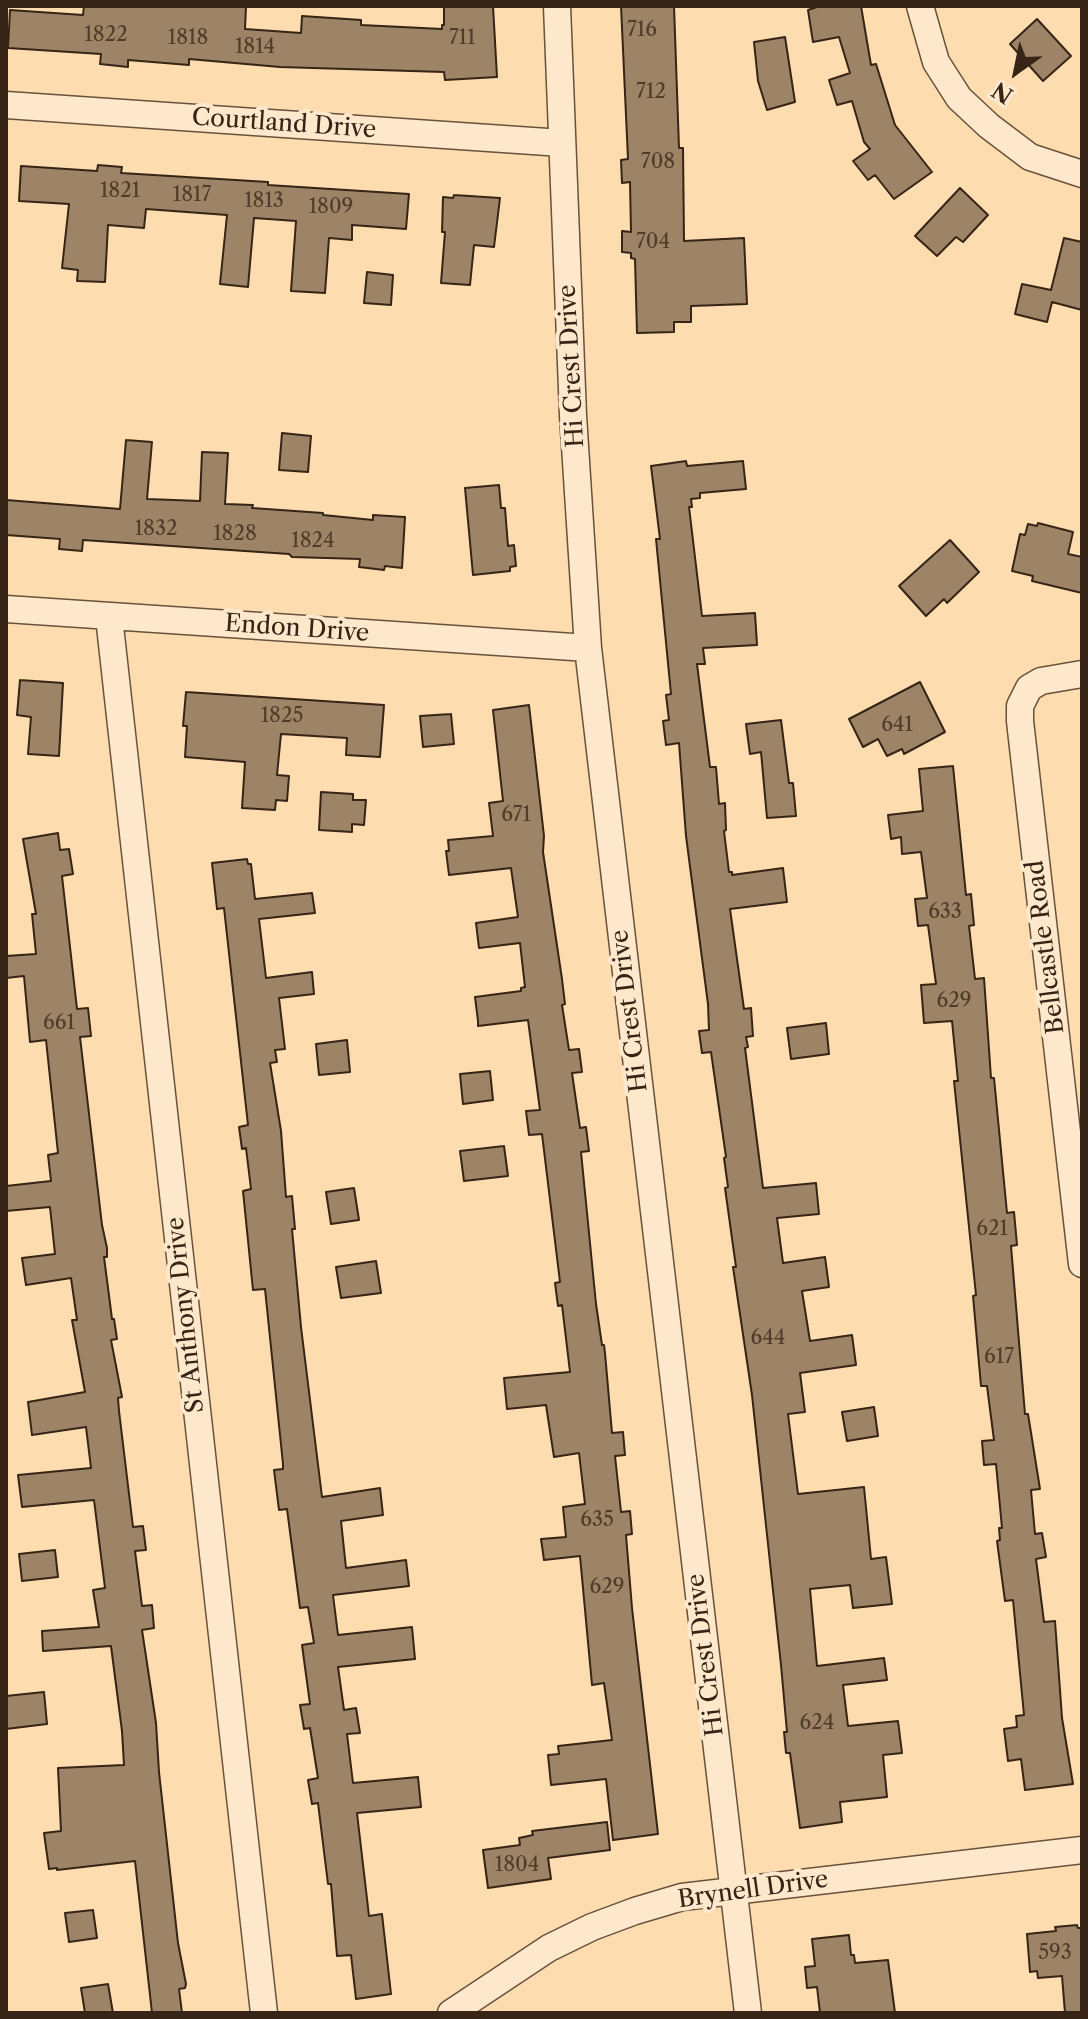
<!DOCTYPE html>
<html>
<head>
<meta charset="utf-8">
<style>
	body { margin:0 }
	#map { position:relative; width:1088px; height:2019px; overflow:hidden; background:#fddcaf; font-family:"Libre Caslon Text",serif }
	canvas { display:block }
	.frame { position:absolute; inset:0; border:8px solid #362416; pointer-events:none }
	.north { position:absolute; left:976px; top:32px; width:80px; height:80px; -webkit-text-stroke:6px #fee8cb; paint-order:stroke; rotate:213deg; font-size:22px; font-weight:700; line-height:32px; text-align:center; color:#362416 }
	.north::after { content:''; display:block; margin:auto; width:28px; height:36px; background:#362416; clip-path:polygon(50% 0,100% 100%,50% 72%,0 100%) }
</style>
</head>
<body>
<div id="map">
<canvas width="1088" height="2019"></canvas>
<div class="frame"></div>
<div class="north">N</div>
</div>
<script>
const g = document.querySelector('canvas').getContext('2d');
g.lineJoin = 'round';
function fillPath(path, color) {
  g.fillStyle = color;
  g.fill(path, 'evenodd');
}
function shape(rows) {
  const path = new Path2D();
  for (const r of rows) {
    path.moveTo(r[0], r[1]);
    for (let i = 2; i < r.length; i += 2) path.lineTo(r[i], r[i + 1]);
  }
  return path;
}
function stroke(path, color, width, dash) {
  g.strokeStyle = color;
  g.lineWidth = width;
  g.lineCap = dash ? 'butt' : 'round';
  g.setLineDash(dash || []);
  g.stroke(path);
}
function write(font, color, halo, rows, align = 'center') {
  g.font = font + ' "Libre Caslon Text",serif';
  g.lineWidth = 8;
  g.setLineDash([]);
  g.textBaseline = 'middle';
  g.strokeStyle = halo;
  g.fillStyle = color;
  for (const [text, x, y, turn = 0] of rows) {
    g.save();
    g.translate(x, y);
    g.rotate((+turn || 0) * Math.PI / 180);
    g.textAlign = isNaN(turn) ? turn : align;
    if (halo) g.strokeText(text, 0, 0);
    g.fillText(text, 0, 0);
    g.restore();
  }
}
const building = shape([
	[84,6,246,6,245,29,301,33,302,16,361,20,361,25,442,29,442,25,444,25,444,6,493,6,497,77,445,80,444,72,280,67,189,59,189,65,128,60,128,67,100,64,101,54,8,48,10,10,83,15,84,6],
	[621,6,674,6,679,148,683,148,684,241,744,238,747,304,691,306,691,322,674,322,674,332,637,333,635,259,631,258,631,253,622,252,622,231,631,232,630,182,622,183,621,160,628,159,621,6],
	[820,6,861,6,871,65,876,64,895,125,932,172,894,199,875,175,868,180,853,161,870,149,864,142,852,101,837,105,829,80,850,73,839,37,813,42,808,10,820,6],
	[1037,19,1071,56,1043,81,1010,44,1037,19],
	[785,37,795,102,767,110,758,81,754,42,785,37],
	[98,165,122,167,121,173,268,182,268,185,409,194,406,229,352,225,352,240,329,238,325,293,291,291,296,221,254,218,248,287,220,284,227,215,146,209,144,228,108,225,105,282,77,281,78,270,62,268,69,204,19,201,21,166,97,171,98,165],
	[960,188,988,215,963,242,956,237,937,256,915,236,960,188],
	[454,195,500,198,494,247,474,245,470,285,441,283,445,232,442,232,443,197,453,198,454,195],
	[1064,238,1082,242,1082,310,1052,302,1047,322,1015,314,1022,284,1051,290,1064,238],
	[367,272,393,275,391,305,364,303,367,272],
	[282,433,311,436,308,472,279,470,282,433],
	[126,440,152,442,147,499,200,501,202,452,228,453,225,504,253,505,252,508,323,513,323,515,373,520,373,515,405,517,402,568,385,566,384,570,359,567,360,559,292,557,289,554,83,540,82,551,59,549,60,539,6,535,6,500,120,509,126,440],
	[686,461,687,466,743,461,746,489,700,493,700,498,691,499,692,507,689,507,702,616,755,613,757,645,703,648,705,664,697,664,710,767,716,767,719,804,725,803,726,830,724,831,729,872,732,872,732,875,783,868,787,902,730,909,744,1009,751,1008,753,1036,746,1037,748,1047,745,1048,763,1188,816,1183,819,1214,777,1218,783,1263,825,1257,829,1287,802,1291,810,1341,852,1335,856,1365,800,1373,805,1412,788,1414,798,1494,864,1487,871,1559,886,1557,892,1604,853,1608,850,1585,810,1589,817,1666,884,1658,887,1680,843,1685,848,1726,898,1721,902,1753,883,1755,887,1797,840,1802,842,1822,800,1828,790,1753,786,1753,784,1732,787,1732,781,1665,752,1395,733,1267,736,1267,725,1188,728,1187,724,1158,726,1157,711,1052,702,1053,699,1031,709,1030,708,1004,686,836,679,743,666,745,663,721,669,720,666,695,671,694,656,539,660,539,651,466,686,461],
	[499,485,501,508,505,508,508,546,514,545,516,566,510,567,510,571,473,575,465,488,499,485],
	[1038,523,1073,532,1068,554,1082,557,1082,593,1032,581,1033,576,1012,571,1020,534,1025,535,1028,524,1037,526,1038,523],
	[950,540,979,572,947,603,944,599,926,616,899,586,950,540],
	[20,680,63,683,59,756,28,754,31,717,17,715,20,680],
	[920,682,945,732,904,754,902,749,887,756,878,739,863,747,849,719,920,682],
	[186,692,384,705,380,757,346,755,347,738,281,734,277,775,289,776,287,801,276,800,275,810,242,808,245,762,185,757,187,726,183,726,186,692],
	[529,705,544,836,543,852,562,979,565,1004,562,1005,569,1050,579,1049,582,1072,572,1073,580,1128,586,1127,589,1151,581,1152,596,1304,602,1345,604,1345,605,1353,612,1433,623,1432,625,1455,615,1456,621,1512,630,1511,632,1534,626,1535,632,1608,658,1834,613,1840,606,1779,551,1785,548,1755,559,1754,558,1746,612,1740,604,1683,592,1685,580,1556,544,1560,541,1539,566,1537,563,1507,585,1504,579,1453,554,1457,546,1405,507,1409,504,1378,570,1372,562,1305,558,1306,555,1283,560,1282,542,1134,529,1135,526,1111,540,1110,528,1020,478,1026,478,1021,475,997,521,991,521,988,525,987,520,943,479,948,476,923,518,917,511,868,449,875,446,851,449,851,448,840,493,836,489,803,503,801,493,710,529,705],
	[451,714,454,744,423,747,420,716,451,714],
	[781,720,789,783,793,783,796,816,767,818,761,752,750,754,746,724,781,720],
	[953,766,966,895,971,894,974,925,969,926,975,979,984,978,991,1078,994,1078,1007,1213,1014,1212,1017,1245,1011,1246,1025,1414,1028,1414,1040,1489,1031,1490,1035,1534,1042,1533,1046,1557,1036,1559,1044,1622,1055,1621,1062,1718,1073,1784,1025,1790,1021,1759,1008,1761,1004,1729,1017,1727,1016,1716,1024,1715,1013,1600,1005,1601,997,1541,1000,1540,999,1528,1002,1528,996,1464,984,1465,982,1441,994,1440,987,1386,981,1386,973,1296,976,1295,954,1081,958,1081,952,1021,924,1023,921,985,936,984,928,925,918,926,915,899,927,898,921,852,902,854,901,837,891,839,888,815,923,811,919,769,953,766],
	[321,792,353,794,353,800,366,800,364,825,352,824,352,832,319,830,321,792],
	[58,833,60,850,69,849,73,874,62,876,77,1009,88,1008,91,1036,80,1037,102,1225,107,1248,107,1257,104,1257,112,1319,114,1319,117,1339,111,1340,122,1397,118,1398,119,1411,133,1527,143,1526,146,1550,135,1551,142,1606,152,1605,154,1628,142,1630,156,1723,159,1772,178,1943,186,1984,185,1988,179,1989,182,2013,152,2013,135,1861,57,1870,57,1868,49,1869,44,1833,61,1831,58,1768,124,1765,122,1731,111,1646,43,1651,42,1631,99,1627,93,1590,105,1588,94,1500,22,1507,18,1475,91,1468,86,1427,32,1435,28,1402,85,1392,72,1320,77,1320,71,1278,26,1285,22,1258,55,1254,50,1207,6,1211,6,1186,51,1181,48,1155,58,1153,46,1040,30,1042,24,976,6,978,6,956,36,954,32,914,36,914,23,839,58,833],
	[247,859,248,864,251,864,255,899,312,893,315,913,259,919,266,978,312,972,314,994,279,998,285,1049,275,1050,277,1062,270,1063,281,1131,286,1197,292,1196,295,1229,292,1229,301,1327,322,1497,380,1488,383,1515,341,1521,346,1568,406,1560,409,1586,333,1595,338,1635,412,1627,415,1659,338,1667,344,1710,356,1708,360,1733,347,1734,353,1783,418,1777,421,1807,357,1813,369,1916,382,1914,391,1994,356,1999,351,1955,337,1956,331,1884,328,1884,318,1803,312,1804,308,1780,318,1778,310,1728,304,1729,300,1705,310,1704,302,1645,314,1643,308,1607,300,1608,287,1509,279,1510,274,1470,283,1469,283,1464,265,1289,253,1290,243,1191,251,1189,246,1148,242,1149,239,1127,248,1125,224,908,217,909,212,863,247,859],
	[826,1023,829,1054,791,1059,787,1028,826,1023],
	[347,1040,350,1072,319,1075,316,1044,347,1040],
	[490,1071,493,1100,463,1104,460,1074,490,1071],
	[504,1146,508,1176,464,1181,460,1151,504,1146],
	[354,1188,359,1220,331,1224,326,1192,354,1188],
	[376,1261,381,1293,341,1298,336,1267,376,1261],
	[874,1407,878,1436,847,1441,842,1412,874,1407],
	[55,1550,58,1577,22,1581,19,1554,55,1550],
	[44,1692,47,1724,6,1729,6,1696,44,1692],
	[607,1822,610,1850,548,1858,551,1879,488,1888,483,1850,520,1845,519,1838,533,1835,532,1831,607,1822],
	[93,1910,97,1938,69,1942,65,1913,93,1910],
	[1077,1925,1078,1928,1082,1928,1082,2013,1065,2013,1062,1976,1038,1978,1037,1971,1030,1972,1027,1934,1056,1931,1055,1927,1077,1925],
	[849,1935,851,1955,854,1955,855,1963,888,1960,895,2013,820,2013,817,1987,807,1988,805,1967,815,1966,812,1939,849,1935],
	[108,1984,113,2013,85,2013,81,1988,108,1984]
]);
fillPath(building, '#9d8466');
stroke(building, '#362416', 2);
const street = shape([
	[557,6,573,415,588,648,748,2013],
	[920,6,936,62,959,98,989,126,1030,157,1082,174],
	[6,105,562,143],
	[6,609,588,648],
	[109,617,264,2013],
	[1082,674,1041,681,1029,688,1020,706,1020,721,1082,1264],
	[451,2013,549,1948,592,1927,635,1911,682,1897,1082,1850]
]);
stroke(street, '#68523c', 29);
stroke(street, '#fee8cb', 26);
write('20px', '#503c2a', null, [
	["716",642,30],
	["1822",106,35],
	["1818",188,38],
	["711",462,38],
	["1814",255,47],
	["712",651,92],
	["708",658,162],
	["1821",120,191],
	["1817",192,195],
	["1813",264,201],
	["1809",331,207],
	["704",653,242],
	["1832",156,529],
	["1828",235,534],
	["1824",313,541],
	["1825",282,716],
	["641",897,725],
	["671",516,815],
	["633",945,912],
	["629",954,1001],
	["661",59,1023],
	["621",992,1229],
	["644",768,1338],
	["617",999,1357],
	["635",597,1520],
	["629",607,1587],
	["624",817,1723],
	["1804",517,1865],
	["593",1055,1953]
]);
write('24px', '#362416', '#fee8cb', [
	["Courtland Drive",284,124,4],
	["Hi Crest Drive",572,366,-93],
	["Endon Drive",297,629,4],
	["Bellcastle Road",1046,947,-97],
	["Hi Crest Drive",630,1011,-97],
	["St Anthony Drive",186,1315,-96],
	["Hi Crest Drive",706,1655,-97],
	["Brynell Drive",753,1890,-8]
]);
</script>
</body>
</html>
